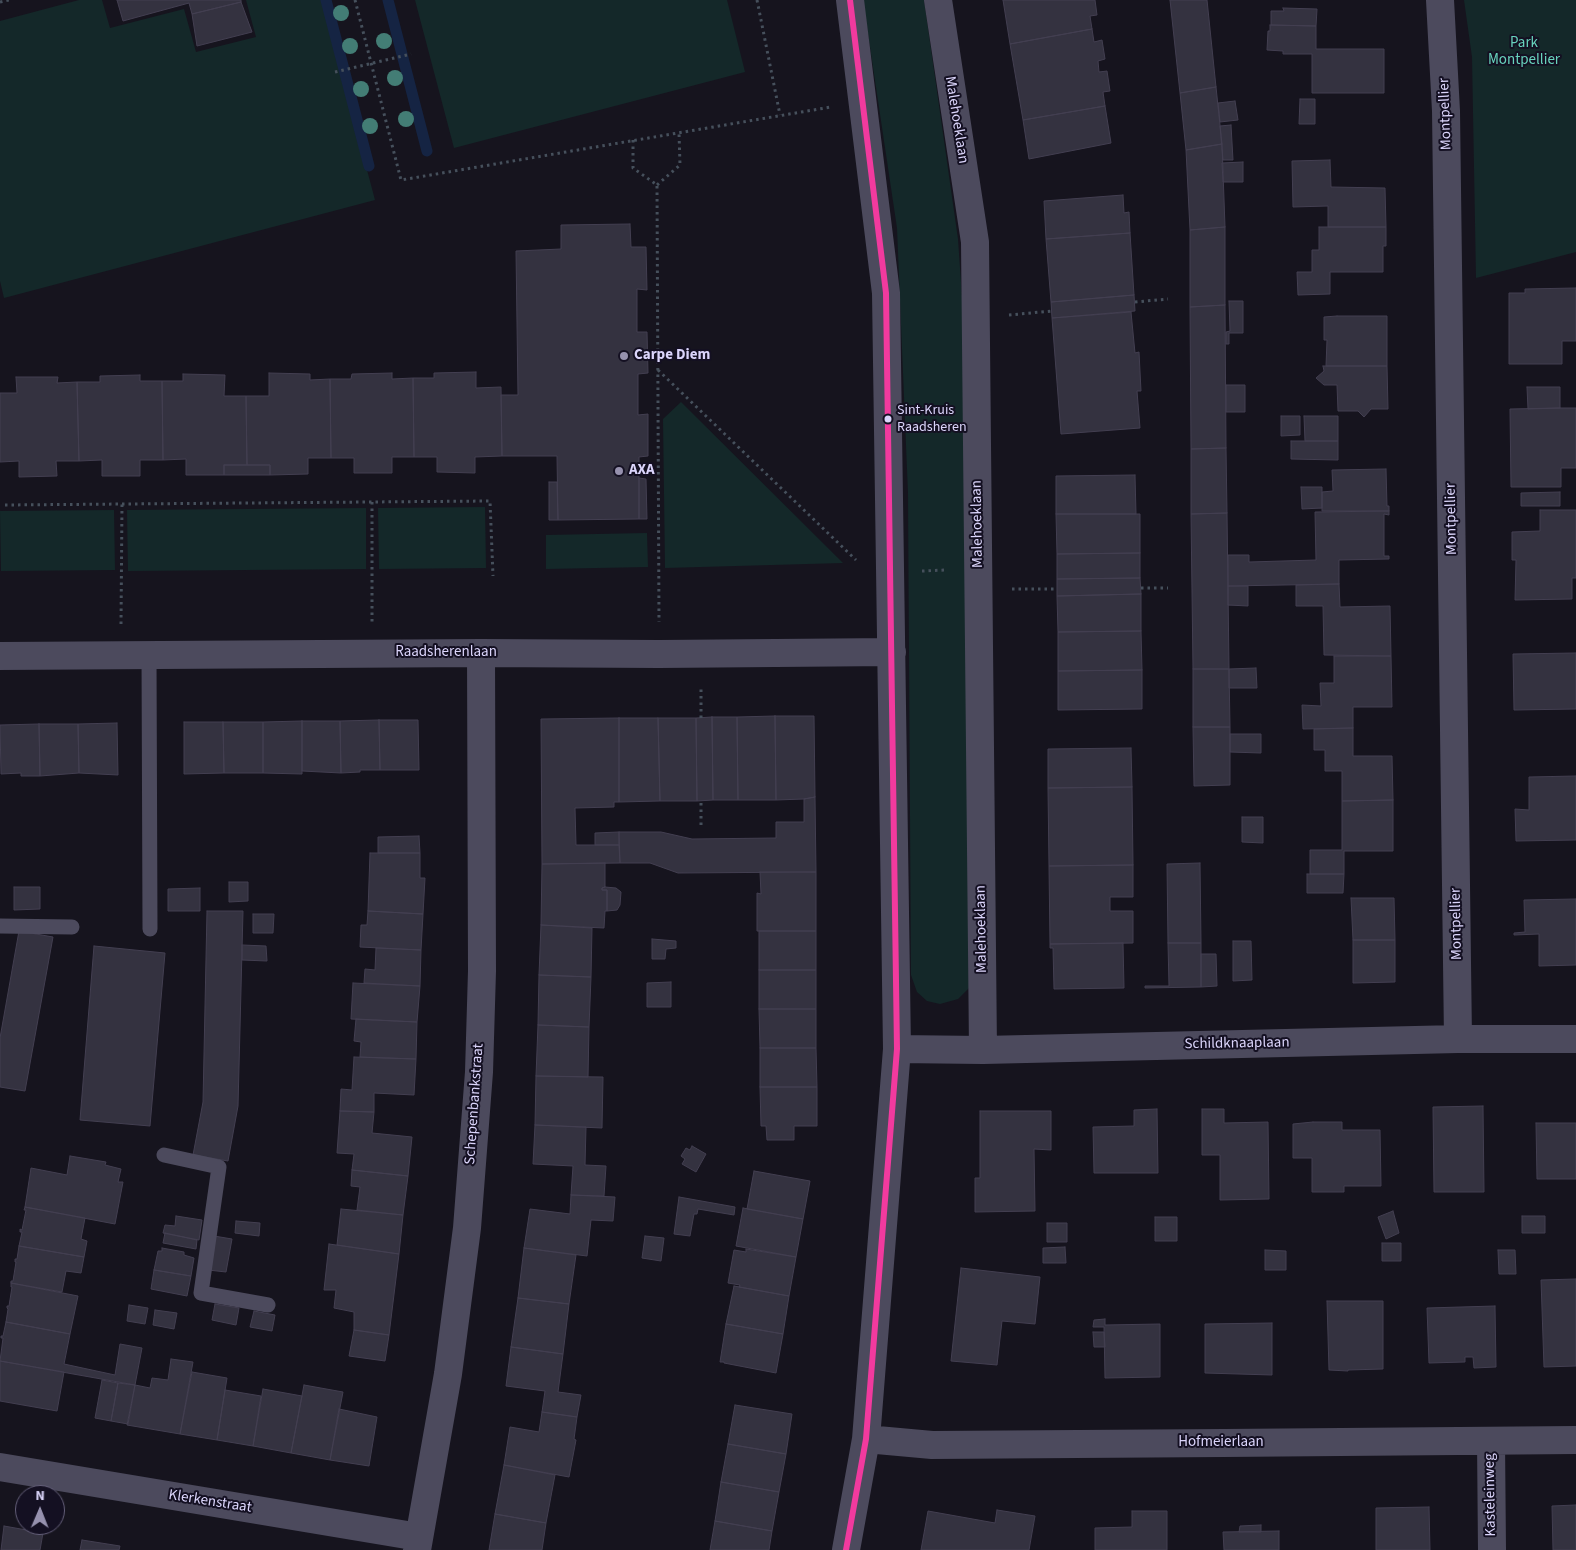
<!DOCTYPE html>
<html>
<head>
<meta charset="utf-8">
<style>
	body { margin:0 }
	#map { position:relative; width:1576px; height:1550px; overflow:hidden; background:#16141e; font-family:"Source Sans 3",sans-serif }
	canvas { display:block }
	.north { position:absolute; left:15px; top:1485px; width:50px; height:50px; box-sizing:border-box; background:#141022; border:1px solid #645f79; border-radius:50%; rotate:1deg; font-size:14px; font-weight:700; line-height:20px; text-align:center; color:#dbd5fb }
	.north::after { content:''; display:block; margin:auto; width:18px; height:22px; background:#9691ae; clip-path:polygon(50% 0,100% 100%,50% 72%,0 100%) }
</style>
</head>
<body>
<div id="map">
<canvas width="1576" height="1550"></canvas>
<div class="north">N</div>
</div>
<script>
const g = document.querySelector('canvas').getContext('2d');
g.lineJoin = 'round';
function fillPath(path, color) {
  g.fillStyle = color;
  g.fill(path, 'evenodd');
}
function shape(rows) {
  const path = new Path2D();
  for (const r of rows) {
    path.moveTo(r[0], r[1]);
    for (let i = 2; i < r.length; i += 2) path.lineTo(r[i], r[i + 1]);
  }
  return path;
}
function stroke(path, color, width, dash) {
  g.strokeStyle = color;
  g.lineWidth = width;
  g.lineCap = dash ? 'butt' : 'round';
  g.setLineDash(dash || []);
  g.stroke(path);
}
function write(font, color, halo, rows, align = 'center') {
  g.font = font + ' "Source Sans 3",sans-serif';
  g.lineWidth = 4;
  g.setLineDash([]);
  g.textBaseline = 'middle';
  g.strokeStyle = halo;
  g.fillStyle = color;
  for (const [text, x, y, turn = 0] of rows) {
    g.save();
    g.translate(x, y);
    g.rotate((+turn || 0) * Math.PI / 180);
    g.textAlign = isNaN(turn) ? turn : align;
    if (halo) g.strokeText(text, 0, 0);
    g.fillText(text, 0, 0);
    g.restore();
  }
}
fillPath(shape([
	[79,0,102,0,110,28,184,9,196,52,256,37,246,0,322,0,375,200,4,298,0,281,0,21],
	[415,0,727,0,745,72,454,148],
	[863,0,924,0,958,239,967,369,969,988,958,999,940,1004,927,1001,917,992,911,975,908,493,897,228],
	[1464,0,1576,0,1576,252,1476,278,1472,57],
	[681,402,843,563,665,568,663,419],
	[485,507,486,568,379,569,378,508],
	[366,508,366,569,128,571,127,510],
	[114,510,115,570,1,571,0,511],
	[647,533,648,567,546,569,546,535]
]), '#142829');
stroke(shape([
	[326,0,369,166],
	[388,0,427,151]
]), '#152443', 11);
const building = shape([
	[117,0,241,0,241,2,192,14,189,3,123,21,117,0],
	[1003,0,1095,0,1097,15,1090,16,1092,29,1010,44,1003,0],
	[1170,0,1207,0,1216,87,1180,93,1170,0],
	[241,2,252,32,197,46,192,14,241,2],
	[1283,8,1317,9,1316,26,1271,25,1271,11,1284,11,1283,8],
	[1270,25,1316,26,1316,49,1384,49,1384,93,1312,93,1312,54,1283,54,1283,51,1267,50,1268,31,1270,31,1270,25],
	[1092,29,1094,42,1102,40,1105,59,1098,61,1099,72,1107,71,1110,91,1103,92,1105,106,1023,120,1010,44,1092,29],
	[1216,87,1222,144,1186,150,1180,93,1216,87],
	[1300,99,1315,99,1315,124,1299,124,1300,99],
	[1235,101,1238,120,1220,122,1218,103,1235,101],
	[1105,106,1111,143,1029,159,1023,120,1105,106],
	[1231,125,1233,160,1223,160,1220,126,1231,125],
	[1222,144,1225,227,1190,230,1186,150,1222,144],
	[1330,160,1331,187,1385,188,1386,227,1328,227,1328,206,1293,207,1292,161,1330,160],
	[1243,162,1243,182,1223,182,1222,163,1243,162],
	[1123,195,1124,213,1129,212,1130,233,1046,239,1044,201,1123,195],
	[630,224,631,247,646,247,647,290,637,289,637,332,647,332,648,373,638,374,638,415,648,414,648,456,639,457,639,519,558,520,557,456,502,456,501,395,518,395,516,251,561,249,561,225,630,224],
	[1225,227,1225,305,1190,307,1190,230,1225,227],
	[1319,227,1386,227,1386,246,1383,246,1383,272,1330,272,1330,294,1298,295,1297,272,1312,272,1312,250,1319,250,1319,227],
	[1130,233,1134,295,1051,302,1046,239,1130,233],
	[1576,288,1576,341,1562,341,1562,364,1509,364,1509,293,1525,293,1525,289,1576,288],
	[1134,295,1135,311,1052,318,1051,302,1134,295],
	[1229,301,1243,301,1243,333,1229,333,1229,344,1226,344,1226,332,1230,331,1229,301],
	[1225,305,1226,448,1191,449,1190,307,1225,305],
	[1131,312,1135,353,1139,352,1141,391,1137,391,1140,428,1061,434,1052,318,1131,312],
	[1337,316,1387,316,1387,366,1326,366,1327,340,1324,340,1324,317,1337,316],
	[1323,366,1387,366,1388,409,1371,409,1364,417,1358,411,1338,411,1337,385,1324,385,1316,378,1324,371,1323,366],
	[476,372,476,388,501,387,502,456,475,457,475,473,437,472,437,457,414,457,413,378,434,378,434,373,476,372],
	[269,373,310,374,310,380,330,379,331,458,308,458,308,474,270,475,270,465,247,465,246,396,269,396,269,373],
	[392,373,392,379,413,378,414,457,392,457,392,473,354,473,354,458,331,458,330,379,351,379,352,374,392,373],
	[183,374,225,375,224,396,246,396,247,465,224,465,224,475,186,475,186,459,163,460,162,381,183,381,183,374],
	[140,375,140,381,162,381,163,460,140,460,140,476,102,476,102,460,79,461,77,382,100,382,100,376,140,375],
	[16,377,58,377,57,383,77,382,79,461,56,461,57,476,19,477,19,461,0,462,0,393,17,393,16,377],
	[1226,385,1245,385,1245,412,1226,412,1226,385],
	[1527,387,1560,387,1560,408,1528,409,1527,387],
	[1560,408,1576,408,1576,468,1561,468,1561,487,1511,487,1510,409,1560,408],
	[1281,416,1300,416,1300,435,1281,436,1281,416],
	[1304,416,1338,416,1338,441,1305,441,1304,416],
	[1291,441,1338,441,1338,460,1291,459,1291,441],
	[1226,448,1227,513,1191,514,1191,449,1226,448],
	[224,465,270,465,270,475,224,475,224,465],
	[1386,469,1387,506,1389,506,1389,511,1322,511,1322,492,1333,491,1332,470,1386,469],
	[1135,475,1136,514,1056,514,1056,476,1135,475],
	[639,478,646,479,647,519,639,519,639,478],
	[549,482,557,482,558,520,549,520,549,482],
	[1301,487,1322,487,1322,508,1302,509,1301,487],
	[1560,492,1560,506,1521,506,1521,493,1560,492],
	[1540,510,1576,510,1576,578,1572,578,1572,599,1515,600,1516,560,1512,560,1512,532,1540,531,1540,510],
	[1389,511,1389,515,1384,514,1384,556,1389,556,1389,559,1339,560,1339,584,1228,586,1228,555,1249,555,1249,562,1316,560,1315,512,1389,511],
	[1227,513,1229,669,1193,669,1191,514,1227,513],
	[1056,514,1140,514,1140,553,1057,554,1056,514],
	[1140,553,1140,578,1057,579,1057,554,1140,553],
	[1140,578,1141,594,1057,596,1057,579,1140,578],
	[1339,584,1340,607,1390,606,1391,656,1324,655,1323,606,1296,606,1296,585,1339,584],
	[1228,586,1248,586,1248,606,1228,605,1228,586],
	[1141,594,1141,631,1058,632,1057,596,1141,594],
	[1141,631,1142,670,1058,671,1058,632,1141,631],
	[1576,653,1576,709,1514,710,1513,654,1576,653],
	[1334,656,1391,656,1392,707,1353,707,1353,728,1303,729,1302,705,1321,706,1320,683,1334,683,1334,656],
	[1256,668,1257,688,1229,688,1229,669,1256,668],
	[1193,669,1229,669,1230,727,1193,727,1193,669],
	[1142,670,1142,709,1058,710,1058,671,1142,670],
	[775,716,814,716,815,797,804,799,776,800,775,716],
	[775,716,776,800,738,800,737,717,775,716],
	[712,717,737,717,738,800,713,800,712,717],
	[712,717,713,800,697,801,696,718,712,717],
	[619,718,619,802,614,802,614,807,575,808,576,845,619,845,620,863,542,864,541,719,619,718],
	[619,718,658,718,660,801,619,802,619,718],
	[658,718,696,718,697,801,660,801,658,718],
	[379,720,418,720,419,770,380,770,379,720],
	[379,720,380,770,360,770,360,772,341,773,340,721,379,720],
	[302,721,340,721,341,773,302,771,302,721],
	[302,721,302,774,263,773,263,722,302,721],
	[184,722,223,722,224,773,184,774,184,722],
	[223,722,263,722,263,773,224,773,223,722],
	[117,723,118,775,79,773,78,724,117,723],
	[39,724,40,776,21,776,21,773,1,774,0,725,39,724],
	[39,724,78,724,79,773,40,776,39,724],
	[1193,727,1230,727,1230,785,1194,786,1193,727],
	[1353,728,1353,756,1392,756,1393,800,1342,801,1342,771,1325,771,1325,750,1314,750,1314,729,1353,728],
	[1230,734,1261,734,1261,753,1230,752,1230,734],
	[1131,748,1132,787,1048,788,1048,749,1131,748],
	[1576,776,1576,840,1516,841,1515,809,1529,810,1529,777,1576,776],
	[1132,787,1133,865,1049,866,1048,788,1132,787],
	[815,797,816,872,678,873,650,863,620,863,619,832,661,832,692,839,776,838,776,822,804,822,804,799,815,797],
	[1393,800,1393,851,1344,851,1344,874,1310,874,1310,850,1342,850,1342,801,1393,800],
	[1242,817,1263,817,1263,843,1242,842,1242,817],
	[619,832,619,845,595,845,595,833,619,832],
	[419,836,420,853,378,853,378,837,419,836],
	[370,853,420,853,420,878,425,878,423,914,368,911,370,853],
	[605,863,605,887,602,888,602,890,607,890,607,911,605,911,604,928,541,925,542,864,605,863],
	[1200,863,1201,943,1168,943,1167,864,1200,863],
	[1133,865,1133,897,1110,897,1110,911,1133,911,1133,943,1050,944,1049,866,1133,865],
	[760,872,816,872,816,931,757,931,757,893,761,894,760,872],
	[1307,874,1344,874,1343,893,1307,893,1307,874],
	[229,882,248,882,248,901,229,902,229,882],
	[14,887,40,887,40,909,14,910,14,887],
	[605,887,616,888,621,892,620,905,617,910,607,911,607,890,602,890,602,888,605,887],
	[200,888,200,911,168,911,168,889,200,888],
	[1351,898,1394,898,1395,940,1353,940,1351,898],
	[1576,899,1576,965,1539,966,1539,934,1514,935,1514,933,1525,932,1524,900,1576,899],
	[207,911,243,911,238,1106,228,1161,193,1155,203,1102,207,911],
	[368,911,423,914,421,950,360,947,361,925,367,925,368,911],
	[253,914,274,914,273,933,253,933,253,914],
	[541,925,592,928,591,977,539,975,541,925],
	[19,931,53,937,25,1091,0,1087,0,1038,19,931],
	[759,931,816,931,816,970,759,970,759,931],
	[652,939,676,941,676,948,666,949,665,959,652,959,652,939],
	[1353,940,1395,940,1395,982,1353,983,1353,940],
	[1233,941,1251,941,1252,980,1233,981,1233,941],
	[1123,943,1124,988,1054,989,1053,948,1050,948,1050,944,1123,943],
	[1168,943,1201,943,1201,987,1145,988,1145,986,1169,986,1168,943],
	[242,945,266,946,267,961,242,960,242,945],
	[94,946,165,953,150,1126,80,1120,94,946],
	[376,948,421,950,420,986,364,983,365,969,375,970,376,948],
	[1201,954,1216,954,1217,986,1201,987,1201,954],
	[759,970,816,970,816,1009,759,1009,759,970],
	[539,975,591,977,589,1027,538,1025,539,975],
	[671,982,671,1007,647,1007,647,983,671,982],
	[353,983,420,986,417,1022,351,1019,353,983],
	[759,1009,816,1009,816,1048,760,1048,759,1009],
	[356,1019,417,1022,416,1059,360,1057,361,1042,354,1041,356,1019],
	[538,1025,589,1027,588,1077,536,1076,538,1025],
	[760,1048,816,1048,817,1087,760,1087,760,1048],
	[354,1057,416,1059,414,1095,374,1093,374,1112,340,1111,341,1089,352,1090,354,1057],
	[536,1076,603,1077,602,1128,535,1125,536,1076],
	[760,1087,817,1087,817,1126,794,1126,794,1140,767,1140,766,1126,761,1126,760,1087],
	[1483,1106,1484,1192,1434,1192,1433,1107,1483,1106],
	[1157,1109,1158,1173,1094,1173,1093,1127,1134,1126,1134,1110,1157,1109],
	[1202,1109,1224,1109,1224,1123,1268,1122,1269,1199,1220,1200,1220,1155,1202,1155,1202,1109],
	[340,1111,374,1112,372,1133,412,1137,408,1176,352,1170,354,1154,337,1153,340,1111],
	[980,1111,1051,1111,1051,1150,1034,1149,1035,1211,975,1212,975,1178,980,1178,980,1111],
	[1313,1122,1342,1122,1342,1130,1380,1130,1381,1186,1344,1186,1344,1192,1312,1192,1312,1158,1293,1158,1293,1124,1313,1122],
	[1536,1123,1576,1123,1576,1179,1537,1179,1536,1123],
	[535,1125,586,1127,585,1165,606,1166,604,1196,571,1195,573,1166,533,1164,535,1125],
	[692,1146,706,1154,696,1172,682,1164,685,1159,681,1156,686,1148,690,1150,692,1146],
	[70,1156,106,1162,105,1165,121,1169,118,1182,123,1182,115,1224,25,1207,31,1168,67,1175,70,1156],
	[352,1170,408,1176,403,1215,357,1210,360,1187,351,1186,352,1170],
	[754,1171,810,1181,803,1219,747,1209,754,1171],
	[571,1195,615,1197,613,1221,591,1220,587,1256,524,1248,530,1209,570,1214,571,1195],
	[679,1197,735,1207,734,1215,698,1209,697,1214,694,1214,690,1236,674,1234,679,1197],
	[25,1207,85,1218,81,1239,87,1241,84,1257,19,1246,22,1232,20,1232,20,1229,22,1230,26,1210,24,1210,25,1207],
	[743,1208,803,1219,796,1257,736,1246,743,1208],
	[341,1209,403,1215,399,1254,337,1245,341,1209],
	[1393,1211,1399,1233,1386,1239,1378,1217,1393,1211],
	[176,1216,202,1220,199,1240,163,1233,165,1225,175,1226,176,1216],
	[1522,1216,1545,1216,1545,1233,1522,1233,1522,1216],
	[1155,1217,1177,1217,1177,1241,1155,1241,1155,1217],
	[236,1221,260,1223,259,1236,235,1233,236,1221],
	[1047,1223,1067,1223,1067,1242,1047,1242,1047,1223],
	[165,1233,197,1240,196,1249,163,1243,165,1233],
	[214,1236,232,1239,226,1272,208,1270,214,1236],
	[645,1236,664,1238,661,1261,642,1258,645,1236],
	[1382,1243,1401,1243,1401,1261,1382,1261,1382,1243],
	[329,1244,399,1254,389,1335,354,1330,354,1312,334,1308,336,1290,324,1290,329,1244],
	[19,1246,84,1257,81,1273,66,1271,62,1292,11,1283,11,1281,13,1281,16,1262,15,1262,15,1259,17,1259,19,1246],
	[1065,1247,1066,1263,1043,1263,1043,1248,1065,1247],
	[162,1248,184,1252,184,1255,194,1258,191,1276,154,1270,158,1251,162,1251,162,1248],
	[524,1248,576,1255,569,1304,518,1298,524,1248],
	[746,1249,796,1257,789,1296,739,1287,740,1285,728,1283,734,1250,746,1252,746,1249],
	[1265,1250,1286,1251,1286,1270,1265,1270,1265,1250],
	[1498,1250,1515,1250,1516,1274,1499,1274,1498,1250],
	[961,1268,1040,1277,1035,1324,1002,1321,997,1365,951,1361,961,1268],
	[154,1270,191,1276,187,1296,151,1289,154,1270],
	[1576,1279,1576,1366,1544,1367,1541,1280,1576,1279],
	[11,1283,78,1296,70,1334,6,1322,8,1309,7,1308,7,1306,9,1306,12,1287,11,1287,11,1283],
	[734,1286,789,1296,783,1334,726,1324,734,1286],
	[518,1298,569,1304,563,1354,511,1347,518,1298],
	[1327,1301,1383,1301,1383,1369,1348,1370,1348,1371,1329,1370,1327,1301],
	[215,1304,239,1308,236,1325,212,1320,215,1304],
	[129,1305,148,1308,145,1324,127,1321,129,1305],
	[1495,1306,1496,1367,1474,1368,1473,1357,1465,1357,1465,1362,1429,1363,1427,1308,1495,1306],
	[155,1310,177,1313,174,1329,153,1325,155,1310],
	[254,1311,275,1315,272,1331,250,1327,254,1311],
	[1105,1319,1105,1325,1160,1324,1160,1377,1105,1378,1104,1327,1093,1327,1094,1320,1105,1319],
	[6,1322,70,1334,64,1364,115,1375,120,1344,142,1348,135,1385,0,1361,3,1338,1,1338,1,1336,3,1336,6,1322],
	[1272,1323,1272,1375,1205,1373,1205,1324,1272,1323],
	[726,1324,783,1334,776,1373,724,1363,724,1362,720,1362,726,1324],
	[354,1330,389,1335,385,1361,349,1356,354,1330],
	[1093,1332,1104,1332,1105,1347,1094,1347,1093,1332],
	[511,1347,563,1354,558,1392,581,1395,577,1417,542,1412,545,1391,506,1386,511,1347],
	[171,1359,193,1362,180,1434,127,1425,135,1385,150,1388,152,1378,168,1380,171,1359],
	[0,1361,64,1372,57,1411,0,1401,0,1361],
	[192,1372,227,1378,217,1440,180,1434,192,1372],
	[102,1380,118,1383,111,1421,95,1418,102,1380],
	[118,1383,135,1385,128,1424,111,1421,118,1383],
	[304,1385,343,1392,330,1460,291,1453,304,1385],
	[263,1389,302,1396,291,1453,253,1446,263,1389],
	[225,1390,261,1396,253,1446,217,1440,225,1390],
	[735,1405,792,1414,786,1454,728,1444,735,1405],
	[339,1409,377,1417,369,1466,330,1460,339,1409],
	[542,1412,577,1417,574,1439,576,1440,569,1477,504,1465,510,1427,539,1432,542,1412],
	[728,1444,786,1454,779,1492,721,1482,728,1444],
	[504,1465,555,1475,546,1523,495,1514,504,1465],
	[721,1482,779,1492,772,1531,715,1521,721,1482],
	[1576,1505,1576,1550,1553,1550,1552,1506,1576,1505],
	[1429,1507,1430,1550,1376,1550,1376,1508,1429,1507],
	[997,1510,1035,1516,1029,1550,921,1550,928,1511,995,1523,997,1510],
	[1132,1511,1167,1511,1167,1550,1095,1550,1095,1528,1132,1527,1132,1511],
	[495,1514,546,1523,542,1550,489,1550,495,1514],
	[715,1521,772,1531,769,1550,710,1550,715,1521],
	[1261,1525,1261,1532,1239,1532,1240,1526,1261,1525],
	[4,1526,43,1533,40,1550,1,1550,4,1526],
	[1279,1531,1279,1550,1224,1550,1223,1532,1279,1531],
	[82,1540,120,1546,119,1550,80,1550,82,1540]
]);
fillPath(building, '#343240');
stroke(building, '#433f51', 1);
stroke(shape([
	[355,0,401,180,831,107],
	[757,0,780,115],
	[0,2,9,0],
	[335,72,411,54],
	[633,140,633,168,657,185,659,622],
	[657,185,680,165,679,133],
	[1135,302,1168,299],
	[1009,315,1052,311],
	[658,370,856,560],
	[920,409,944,409],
	[372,502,372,622],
	[5,505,490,501,493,576],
	[922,571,946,570],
	[1141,588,1168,588],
	[1012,589,1057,589],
	[121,624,122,504],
	[701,718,701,687],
	[701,825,701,801]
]), '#46505c', 3, [2.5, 4]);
stroke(shape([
	[149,655,150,929],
	[0,926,72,927],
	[164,1155,219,1167,201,1293,268,1305]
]), '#4c4a5d', 15);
stroke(shape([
	[938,0,975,242,983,1050],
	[1440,0,1446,111,1458,1039],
	[0,656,481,653,659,654,892,652],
	[897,1049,983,1050,1458,1039,1576,1039],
	[866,1439,932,1445,1224,1443,1576,1440],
	[1491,1441,1492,1550],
	[0,1467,419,1537],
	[417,1550,448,1374,467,1228,479,1072,482,971,481,653],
	[846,1550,866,1439,897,1049,886,293,850,0]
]), '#4c4a5d', 28);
stroke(shape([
	[846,1550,866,1439,897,1049,886,293,850,0]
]), '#f13a9e', 6);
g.fillStyle = '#437d75';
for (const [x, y] of [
	[341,13],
	[384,41],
	[350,46],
	[395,78],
	[361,89],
	[406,119],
	[370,126]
]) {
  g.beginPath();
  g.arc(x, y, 8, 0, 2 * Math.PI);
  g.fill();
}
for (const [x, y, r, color] of [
	[624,356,5,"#9691ae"],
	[888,419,4.5,"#dbd5fb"],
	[619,471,5,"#9691ae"]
]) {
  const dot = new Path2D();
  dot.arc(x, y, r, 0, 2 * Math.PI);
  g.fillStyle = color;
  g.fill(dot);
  stroke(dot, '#141022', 2);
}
write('14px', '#dbd5fb', '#141022', [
	["Sint-Kruis",897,411],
	["Raadsheren",897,428]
], 'left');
write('15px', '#68d3bd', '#141022', [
	["Park",1524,44],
	["Montpellier",1524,61]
]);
write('15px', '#dbd5fb', '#141022', [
	["Montpellier",1446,114,-92],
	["Malehoeklaan",956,120,81],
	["Montpellier",1452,519,-91],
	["Malehoeklaan",978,524,-91],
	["Raadsherenlaan",446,653],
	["Montpellier",1457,924,-91],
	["Malehoeklaan",982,929,-91],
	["Schildknaaplaan",1237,1044,-1],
	["Schepenbankstraat",475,1104,-86],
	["Hofmeierlaan",1221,1443],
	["Kasteleinweg",1491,1495,-91],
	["Klerkenstraat",210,1502,9]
]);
write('bold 15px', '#dbd5fb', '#141022', [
	["Carpe Diem",634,356],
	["AXA",629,471]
], 'left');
</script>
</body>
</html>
